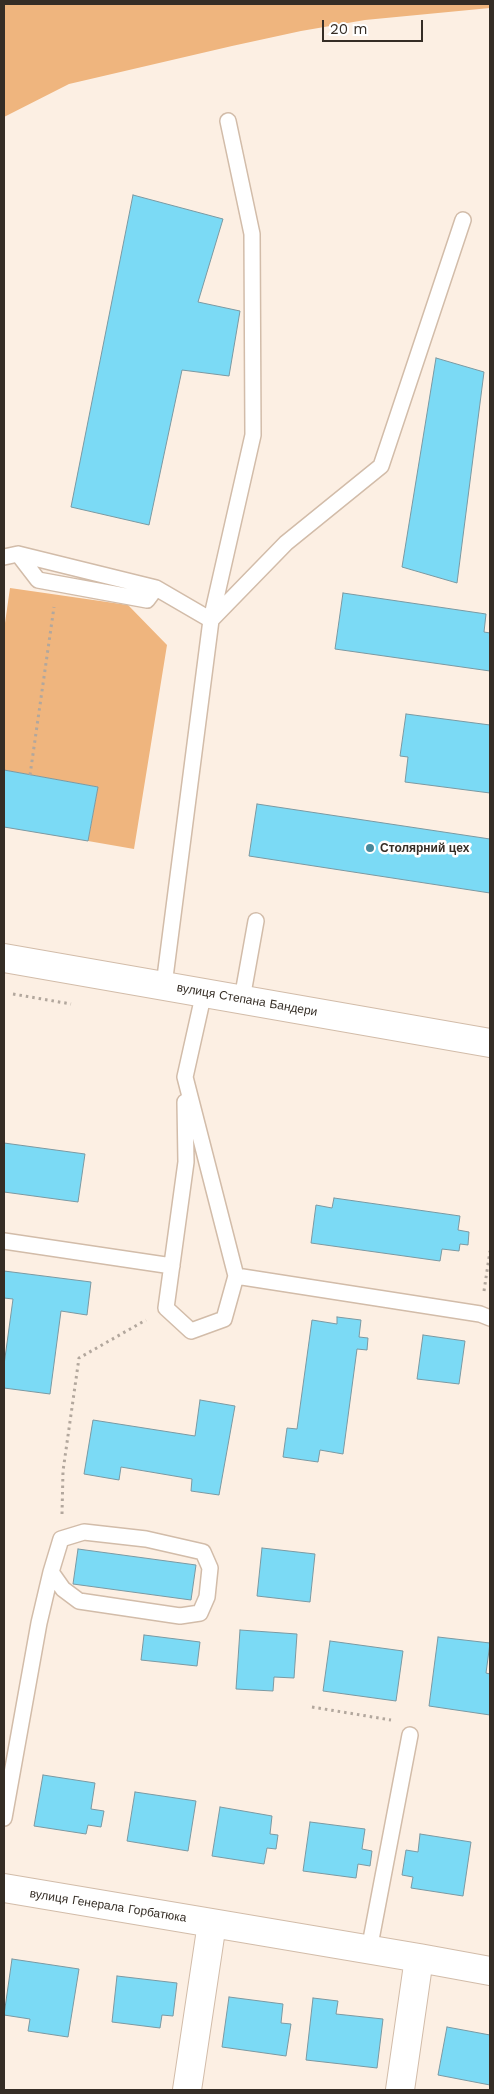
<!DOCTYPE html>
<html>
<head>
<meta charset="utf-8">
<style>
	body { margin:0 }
	#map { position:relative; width:494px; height:2094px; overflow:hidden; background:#fcefe3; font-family:"Work Sans",sans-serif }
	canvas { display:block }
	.frame { position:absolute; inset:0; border:5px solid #352d25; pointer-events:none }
	.scale { position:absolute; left:322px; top:20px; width:101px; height:22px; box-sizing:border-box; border:2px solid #352d25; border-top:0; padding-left:6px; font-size:15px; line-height:18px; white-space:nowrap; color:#352d25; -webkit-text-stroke:4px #fff; paint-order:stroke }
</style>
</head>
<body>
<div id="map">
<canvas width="494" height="2094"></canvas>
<div class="frame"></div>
<div class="scale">20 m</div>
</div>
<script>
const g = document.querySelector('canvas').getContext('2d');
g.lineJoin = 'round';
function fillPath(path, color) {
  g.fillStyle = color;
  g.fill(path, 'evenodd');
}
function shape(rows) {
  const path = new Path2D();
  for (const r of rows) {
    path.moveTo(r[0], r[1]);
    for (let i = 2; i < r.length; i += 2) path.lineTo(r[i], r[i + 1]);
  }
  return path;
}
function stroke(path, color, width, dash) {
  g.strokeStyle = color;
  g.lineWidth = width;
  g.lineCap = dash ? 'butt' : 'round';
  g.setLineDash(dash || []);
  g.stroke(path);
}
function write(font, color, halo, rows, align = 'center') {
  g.font = font + ' "Work Sans",sans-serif';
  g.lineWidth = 5;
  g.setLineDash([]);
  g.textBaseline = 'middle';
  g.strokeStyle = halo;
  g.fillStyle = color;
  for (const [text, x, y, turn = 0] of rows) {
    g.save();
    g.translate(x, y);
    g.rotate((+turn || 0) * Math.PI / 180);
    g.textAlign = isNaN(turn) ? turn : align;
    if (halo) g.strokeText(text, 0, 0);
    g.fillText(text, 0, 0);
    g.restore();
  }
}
fillPath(shape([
	[4,4,490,4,490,8,365,20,301,31,232,46,69,84,4,117],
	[10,588,128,605,167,645,134,849,88,841,98,787,4,770,4,630]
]), '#efb57e');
const building = shape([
	[133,195,223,219,198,302,240,311,229,376,182,370,149,525,71,507,133,195],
	[436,358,484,372,457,583,402,567,436,358],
	[343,593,486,614,484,632,490,633,490,671,335,649,343,593],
	[406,714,490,725,490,793,405,782,408,757,400,756,406,714],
	[4,770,98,787,88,841,4,827,4,770],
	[257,804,490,839,490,893,249,856,257,804],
	[4,1143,85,1154,78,1202,4,1192,4,1143],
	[334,1198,460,1216,458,1230,469,1232,468,1245,460,1244,459,1251,442,1249,440,1261,311,1243,316,1205,332,1208,334,1198],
	[4,1271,91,1282,87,1315,61,1311,50,1394,4,1388,4,1365,13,1299,4,1298,4,1271],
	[337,1317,361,1320,359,1337,368,1338,367,1350,357,1349,343,1454,320,1450,318,1462,283,1457,287,1428,297,1429,312,1320,337,1324,337,1317],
	[423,1335,465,1341,459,1384,417,1379,423,1335],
	[200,1400,235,1406,219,1495,191,1491,192,1479,121,1467,119,1480,84,1474,93,1420,195,1436,200,1400],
	[262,1548,315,1554,310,1602,257,1596,262,1548],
	[78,1549,196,1565,191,1600,73,1584,78,1549],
	[240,1630,297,1634,294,1678,274,1677,273,1691,236,1689,240,1630],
	[144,1635,200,1642,197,1666,141,1660,144,1635],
	[438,1637,490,1643,486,1673,490,1674,490,1715,429,1706,438,1637],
	[330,1641,403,1651,396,1701,323,1691,330,1641],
	[43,1775,95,1783,91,1809,104,1811,101,1827,88,1825,86,1834,34,1826,43,1775],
	[135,1792,196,1801,188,1851,127,1841,135,1792],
	[220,1807,272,1816,270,1834,278,1835,276,1849,267,1848,264,1864,212,1856,220,1807],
	[310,1822,365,1829,362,1849,372,1851,370,1866,358,1864,356,1878,303,1871,310,1822],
	[420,1834,471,1842,463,1896,411,1888,413,1877,402,1875,406,1850,418,1852,420,1834],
	[12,1959,79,1969,68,2037,28,2031,30,2019,4,2015,12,1959],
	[117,1976,177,1983,173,2016,162,2015,160,2028,112,2022,117,1976],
	[229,1997,283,2004,281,2023,291,2024,286,2056,222,2047,229,1997],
	[313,1998,338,2001,336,2014,383,2019,377,2068,306,2060,313,1998],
	[447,2027,490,2035,490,2085,438,2075,447,2027]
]);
fillPath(building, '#7bdaf5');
stroke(building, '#7b99a2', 1);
const service = shape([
	[18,554,38,580,147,600,156,588],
	[4,557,18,554,156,588,211,620],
	[212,619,286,543,381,466,463,220],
	[164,985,211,620,253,435,252,234,228,121],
	[204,992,185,1077,236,1276,480,1314,490,1318],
	[242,999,256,921],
	[185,1102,186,1162,166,1308,191,1331,224,1319,236,1276],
	[4,1241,172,1266],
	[4,1818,39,1623,51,1572,61,1539,84,1532,146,1539,203,1552,210,1568,207,1597,200,1613,180,1616,79,1601,63,1589,51,1572],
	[369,1950,410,1735]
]);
const minor = shape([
	[4,1888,212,1923],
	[187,2090,212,1923,419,1958],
	[400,2090,419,1958,490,1971]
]);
const tertiary = shape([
	[4,958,490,1043]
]);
stroke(service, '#d2bca9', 18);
stroke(minor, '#d2bca9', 30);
stroke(tertiary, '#d2bca9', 30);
stroke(shape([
	[30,775,54,607],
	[13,994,71,1004],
	[484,1291,490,1251],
	[62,1514,63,1471,79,1358,146,1320],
	[312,1707,391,1720]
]), '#b2a79d', 3, [2.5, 4]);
stroke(service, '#fff', 15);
stroke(minor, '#fff', 28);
stroke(tertiary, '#fff', 28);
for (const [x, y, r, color] of [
	[370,848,5,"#47889a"]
]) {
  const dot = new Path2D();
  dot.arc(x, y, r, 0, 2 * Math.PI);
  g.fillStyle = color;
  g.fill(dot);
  stroke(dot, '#fff', 2);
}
write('bold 12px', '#352d25', '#fff', [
	["Столярний цех",380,848]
], 'left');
write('12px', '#352d25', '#fff', [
	["вулиця Степана Бандери",247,1000,10],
	["вулиця Генерала Горбатюка",108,1906,9]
]);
</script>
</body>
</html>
